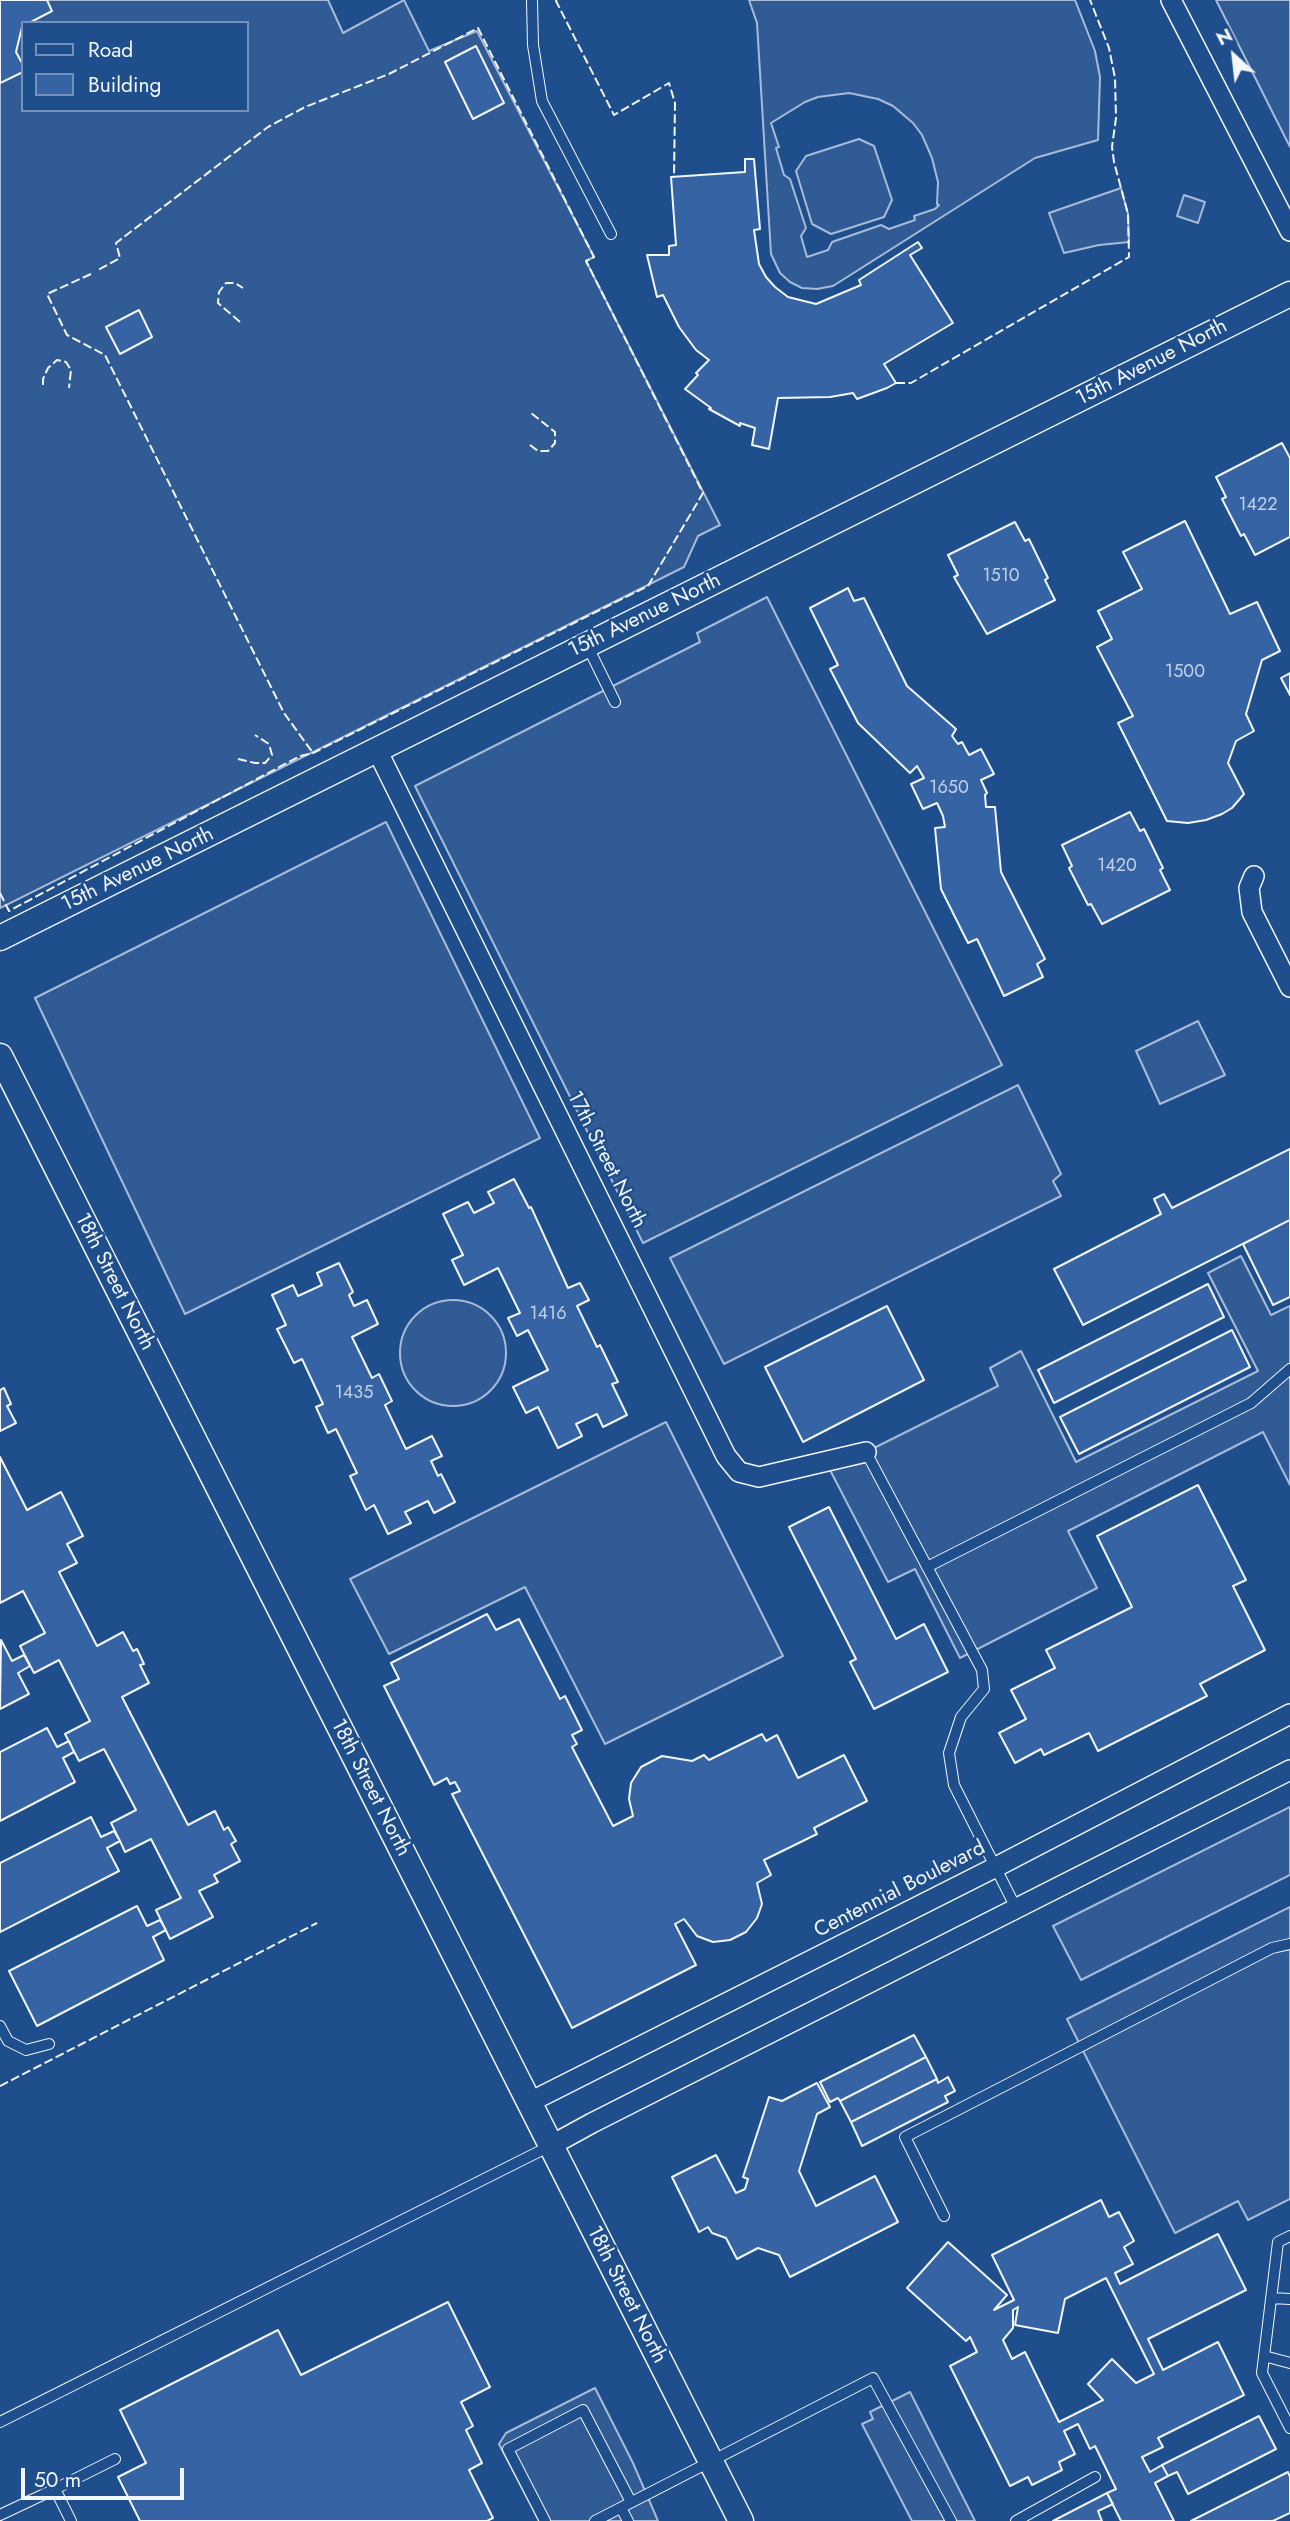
<!DOCTYPE html>
<html>
<head>
<meta charset="utf-8">
<style>
	body { margin:0 }
	#map { position:relative; width:1290px; height:2521px; overflow:hidden; background:#1f4e8c; font-family:Jost,sans-serif }
	canvas { display:block }
	.legend { position:absolute; left:21px; top:21px; width:228px; height:91px; box-sizing:border-box; background:#1f4e8c; border:2px solid #7391ba; margin:0; padding:9px 12px; list-style:none; font-size:21px; color:#f2f6ff }
	.legend li { display:flex; align-items:center; gap:14px; height:35px }
	.legend b { width:35px; border:2px solid #7391ba }
	.north { position:absolute; left:1199px; top:21px; width:70px; height:70px; -webkit-text-stroke:5px #1f4e8c; paint-order:stroke; rotate:333deg; font-size:19px; font-weight:700; line-height:28px; text-align:center; color:#f2f6ff }
	.north::after { content:''; display:block; margin:auto; width:24px; height:32px; background:#f2f6ff; clip-path:polygon(50% 0,100% 100%,50% 72%,0 100%) }
	.scale { position:absolute; left:21px; top:2468px; width:163px; height:32px; box-sizing:border-box; border:4px solid #f2f6ff; border-top:0; padding-left:9px; font-size:21px; line-height:24px; white-space:nowrap; color:#f2f6ff; -webkit-text-stroke:5px #1f4e8c; paint-order:stroke }
</style>
</head>
<body>
<div id="map">
<canvas width="1290" height="2521"></canvas>
<ul class="legend">
<li><b style="height:9px;background:#1f4e8c"></b>Road</li>
<li><b style="height:19px;background:#3563a3"></b>Building</li>
</ul>
<div class="north">N</div>
<div class="scale">50 m</div>
</div>
<script>
const g = document.querySelector('canvas').getContext('2d');
g.lineJoin = 'round';
function fillPath(path, color) {
  g.fillStyle = color;
  g.fill(path, 'evenodd');
}
function shape(rows) {
  const path = new Path2D();
  for (const r of rows) {
    if (r.length === 3) {
      path.moveTo(r[0] + r[2], r[1]);
      path.arc(r[0], r[1], r[2], 0, 2 * Math.PI);
      continue;
    }
    path.moveTo(r[0], r[1]);
    for (let i = 2; i < r.length; i += 2) path.lineTo(r[i], r[i + 1]);
  }
  return path;
}
function stroke(path, color, width, dash) {
  g.strokeStyle = color;
  g.lineWidth = width;
  g.lineCap = dash ? 'butt' : 'round';
  g.setLineDash(dash || []);
  g.stroke(path);
}
function write(font, color, halo, rows, align = 'center') {
  g.font = font + ' Jost,sans-serif';
  g.lineWidth = 5;
  g.setLineDash([]);
  g.textBaseline = 'middle';
  g.strokeStyle = halo;
  g.fillStyle = color;
  for (const [text, x, y, turn = 0] of rows) {
    g.save();
    g.translate(x, y);
    g.rotate((+turn || 0) * Math.PI / 180);
    g.textAlign = isNaN(turn) ? turn : align;
    if (halo) g.strokeText(text, 0, 0);
    g.fillText(text, 0, 0);
    g.restore();
  }
}
const built = shape([
	[0,0,328,0,343,33,404,0,429,51,477,31,594,257,586,261,720,525,698,536,684,567,0,908,0,0],
	[23,23,247,23,247,110,23,110,23,23],
	[749,0,1075,0,1095,51,1100,77,1098,140,1035,158,833,286,817,289,802,288,790,282,780,273,771,254,757,23,749,0],
	[849,93,878,99,893,106,913,123,922,135,932,158,938,182,937,204,939,205,935,209,914,216,915,220,889,229,881,225,832,242,828,250,807,257,801,236,806,228,790,179,784,175,776,148,779,147,771,123,805,102,818,97,849,93],
	[1216,0,1290,0,1290,147,1216,0],
	[859,139,874,146,892,200,884,217,831,234,812,224,796,171,806,156,859,139],
	[1121,188,1128,214,1129,242,1099,245,1064,253,1049,213,1121,188],
	[1184,195,1205,202,1198,223,1177,216,1184,195],
	[767,597,1002,1065,643,1243,415,786,700,642,697,633,767,597],
	[386,822,540,1138,185,1314,35,998,386,822],
	[1198,1021,1225,1075,1160,1104,1136,1051,1198,1021],
	[1018,1085,1061,1174,1053,1181,1061,1196,724,1364,670,1258,1018,1085],
	[1241,1256,1271,1315,1290,1306,1290,1485,1263,1432,1072,1529,1068,1531,1097,1588,960,1658,915,1569,888,1582,830,1470,998,1386,990,1368,1021,1351,1076,1462,1258,1371,1208,1273,1241,1256],
	[453,1353,53],
	[666,1422,783,1656,605,1744,525,1587,389,1654,350,1579,666,1422],
	[1290,1807,1290,1875,1081,1980,1053,1926,1290,1807],
	[1290,1907,1290,2199,1248,2220,1238,2201,1175,2233,1067,2019,1290,1907],
	[595,2388,633,2463,658,2521,539,2521,499,2444,506,2433,595,2388],
	[910,2392,975,2521,912,2521,862,2424,873,2419,870,2412,910,2392]
]);
fillPath(built, '#305b95');
stroke(built, '#a8bbd7', 2);
const building = shape([
	[0,0,47,0,52,11,29,23,23,23,16,52,23,65,23,72,0,83,0,0],
	[476,46,504,103,473,119,445,62,476,46],
	[745,159,754,159,760,229,754,230,759,264,766,277,775,287,788,297,816,304,861,285,859,280,918,242,922,248,910,255,953,323,884,364,896,383,887,388,857,399,853,393,830,397,778,398,769,449,752,445,755,428,740,423,740,426,709,409,711,408,685,389,698,375,696,373,709,360,696,350,679,327,663,295,657,297,647,255,669,255,669,246,676,245,671,177,745,172,745,159],
	[139,310,152,337,120,354,106,327,139,310],
	[1282,443,1290,458,1290,537,1255,555,1244,534,1241,536,1222,499,1226,497,1216,477,1282,443],
	[1185,521,1230,614,1257,602,1280,651,1262,660,1246,714,1254,731,1236,741,1228,763,1244,794,1232,808,1222,814,1206,820,1188,823,1167,821,1118,723,1133,716,1097,647,1112,639,1098,611,1142,589,1123,552,1185,521],
	[1015,522,1025,541,1029,539,1048,578,1045,580,1055,600,987,634,954,577,958,575,948,555,1015,522],
	[848,588,854,601,864,598,907,686,956,729,952,736,958,744,962,742,969,755,981,749,994,774,981,780,987,793,985,795,986,807,995,807,1001,872,1045,959,1037,964,1043,977,1004,996,977,939,968,943,941,889,935,828,945,827,943,816,937,803,923,809,911,784,924,778,917,766,910,773,858,723,830,669,838,665,810,608,848,588],
	[1290,673,1290,695,1281,678,1290,673],
	[1130,812,1140,831,1144,829,1163,868,1160,870,1170,890,1102,924,1091,904,1088,905,1069,868,1072,866,1062,845,1130,812],
	[1290,1149,1290,1220,1083,1325,1054,1269,1161,1214,1154,1199,1164,1194,1172,1208,1290,1149],
	[514,1179,529,1208,531,1207,568,1288,580,1283,589,1300,577,1306,597,1347,600,1345,618,1382,612,1384,627,1415,603,1427,597,1414,576,1424,582,1436,558,1448,538,1407,526,1413,513,1387,548,1370,528,1330,517,1336,508,1318,520,1313,498,1268,464,1285,452,1260,463,1255,443,1214,468,1202,474,1213,494,1203,488,1192,514,1179],
	[1290,1220,1290,1297,1273,1305,1243,1244,1290,1220],
	[339,1263,353,1292,349,1295,354,1306,367,1300,378,1324,352,1337,372,1378,379,1374,392,1401,385,1405,404,1445,406,1449,432,1436,442,1456,431,1461,438,1476,441,1474,455,1502,434,1513,428,1501,405,1512,411,1523,388,1534,374,1505,366,1510,350,1476,357,1473,336,1429,328,1433,316,1407,323,1404,302,1359,294,1363,277,1329,286,1325,272,1295,293,1285,298,1296,322,1285,317,1273,339,1263],
	[1208,1284,1224,1317,1054,1403,1038,1370,1208,1284],
	[887,1306,924,1380,803,1442,765,1367,887,1306],
	[1232,1330,1250,1367,1079,1454,1060,1417,1232,1330],
	[4,1388,11,1404,7,1406,16,1423,0,1431,0,1390,4,1388],
	[0,1457,27,1510,61,1492,83,1536,67,1544,77,1563,59,1572,97,1646,123,1632,133,1651,137,1649,144,1664,140,1665,149,1683,122,1697,188,1825,215,1811,224,1830,228,1827,236,1841,231,1844,240,1861,214,1875,218,1882,199,1891,213,1917,170,1939,156,1910,181,1898,151,1839,125,1852,120,1841,111,1823,136,1810,104,1749,79,1761,65,1734,90,1721,59,1660,34,1673,20,1646,45,1633,23,1591,0,1603,0,1457],
	[1198,1485,1246,1580,1233,1586,1265,1650,1200,1684,1207,1696,1098,1751,1089,1733,1044,1755,1041,1749,1015,1763,999,1733,1026,1719,1011,1690,1055,1668,1046,1650,1132,1607,1097,1536,1198,1485],
	[829,1507,896,1639,924,1624,948,1672,874,1709,850,1662,856,1659,789,1527,829,1507],
	[487,1614,496,1630,519,1619,560,1699,565,1696,582,1730,572,1735,577,1744,572,1747,613,1826,633,1816,629,1799,631,1783,641,1767,662,1756,692,1761,704,1755,709,1760,762,1734,766,1741,777,1735,798,1778,844,1755,867,1801,814,1828,817,1834,764,1860,771,1875,757,1883,762,1904,757,1918,746,1932,730,1940,713,1942,697,1936,684,1919,675,1924,696,1965,572,2028,452,1794,460,1791,455,1782,450,1784,447,1778,434,1785,384,1686,399,1679,391,1663,487,1614],
	[1,1640,12,1661,24,1655,30,1666,18,1673,29,1694,0,1709,1,1640],
	[47,1728,57,1747,69,1741,74,1752,63,1758,75,1782,0,1821,0,1752,47,1728],
	[91,1817,101,1837,114,1831,120,1841,107,1848,119,1871,0,1932,0,1863,91,1817],
	[137,1906,147,1926,160,1920,166,1930,153,1937,164,1960,37,2026,9,1971,137,1906],
	[914,2035,926,2057,840,2101,838,2098,830,2102,820,2082,914,2035],
	[926,2057,937,2079,851,2122,840,2101,926,2057],
	[948,2077,955,2091,945,2096,948,2102,862,2146,851,2122,937,2079,938,2083,948,2077],
	[817,2083,830,2107,817,2114,799,2171,816,2206,875,2176,898,2222,790,2277,779,2255,758,2248,737,2259,726,2238,712,2233,708,2227,699,2232,672,2177,716,2155,736,2193,745,2189,748,2179,743,2177,769,2097,782,2101,817,2083],
	[1101,2200,1109,2217,1119,2212,1134,2241,1124,2247,1133,2264,1115,2273,1120,2284,1218,2234,1246,2290,1148,2339,1163,2370,1218,2342,1244,2395,1158,2438,1163,2447,1142,2457,1150,2472,1162,2465,1168,2476,1155,2483,1174,2521,1121,2521,1107,2493,1116,2489,1095,2446,1090,2449,1078,2424,1064,2431,1075,2454,1059,2462,1062,2470,1032,2485,1028,2477,1010,2486,950,2366,977,2352,970,2337,966,2341,907,2288,948,2242,1007,2295,994,2310,1014,2300,992,2255,1101,2200],
	[1106,2278,1154,2374,1136,2383,1112,2359,1088,2384,1103,2400,1059,2422,1025,2352,1012,2359,1003,2340,1013,2328,1013,2310,1018,2307,1015,2325,1058,2333,1065,2299,1106,2278],
	[448,2302,490,2387,461,2402,473,2426,466,2430,482,2463,469,2470,493,2518,487,2521,140,2521,118,2477,146,2463,120,2410,278,2330,301,2375,448,2302],
	[1259,2416,1276,2449,1188,2494,1177,2472,1168,2476,1162,2465,1259,2416],
	[1288,2472,1290,2477,1290,2513,1273,2521,1191,2521,1288,2472],
	[1107,2493,1113,2504,1098,2511,1102,2521,1053,2521,1107,2493]
]);
fillPath(building, '#3563a3');
stroke(building, '#f2f6ff', 2);
const service = shape([
	[532,0,533,45,542,101,611,234],
	[587,645,615,702],
	[866,1452,982,1670,984,1689,961,1717,949,1753,954,1785,1017,1910],
	[927,1567,1251,1403,1290,1369],
	[0,2026,8,2041,26,2050,49,2044],
	[944,2216,905,2137,1272,1948,1290,1944],
	[1290,2236,1278,2242,1262,2373,1290,2428],
	[1271,2298,1290,2299],
	[1264,2356,1290,2363],
	[0,2422,550,2146],
	[55,2489,115,2459],
	[621,2508,628,2521],
	[0,2515,55,2489,71,2521],
	[545,2521,508,2449,583,2410,631,2502],
	[595,2521,873,2378,951,2521],
	[1016,2521,1095,2477]
]);
const minor = shape([
	[1171,0,1290,231],
	[377,750,726,1456,739,1472,759,1477,866,1452],
	[1254,876,1249,888,1252,912,1290,987],
	[528,2103,996,1867,1290,1714],
	[550,2146,592,2123,1290,1770]
]);
const tertiary = shape([
	[0,938,1290,294],
	[0,1056,741,2521]
]);
stroke(service, '#f2f6ff', 12);
stroke(minor, '#f2f6ff', 22);
stroke(tertiary, '#f2f6ff', 27);
stroke(service, '#1f4e8c', 10);
stroke(minor, '#1f4e8c', 19);
stroke(tertiary, '#1f4e8c', 24);
stroke(shape([
	[557,0,556,1,614,115,669,83,675,103,674,177],
	[91,274,47,294,67,335,105,355,284,713,313,753],
	[240,322,218,303,219,292,226,283,235,283,243,288],
	[896,383,911,383,1129,257,1128,214,1114,162,1112,147,1116,118,1115,78,1109,48,1090,0],
	[43,385,43,379,48,368,57,360,66,362,71,370,69,388],
	[530,445,538,451,548,451,555,443,555,432,531,413],
	[238,759,255,763,265,763,272,755,269,744,255,735],
	[0,893,9,911,300,756,313,753,648,586,703,493,586,261,594,257,478,28,389,74,305,107,268,127,116,243,120,258,98,270],
	[0,2086,317,1923]
]), '#f2f6ff', 2, [9, 3.5]);
write('18px', '#c3d1e8', null, [
	["1422",1258,506],
	["1510",1001,577],
	["1500",1185,673],
	["1650",949,789],
	["1420",1117,867],
	["1416",548,1315],
	["1435",354,1394]
]);
write('21px', '#f2f6ff', '#1f4e8c', [
	["15th Avenue North",1152,363,-27],
	["15th Avenue North",645,616,-26],
	["15th Avenue North",138,870,-26],
	["17th Street North",606,1160,63],
	["18th Street North",114,1282,63],
	["18th Street North",370,1788,63],
	["Centennial Boulevard",900,1890,-27],
	["18th Street North",626,2295,63]
]);
</script>
</body>
</html>
